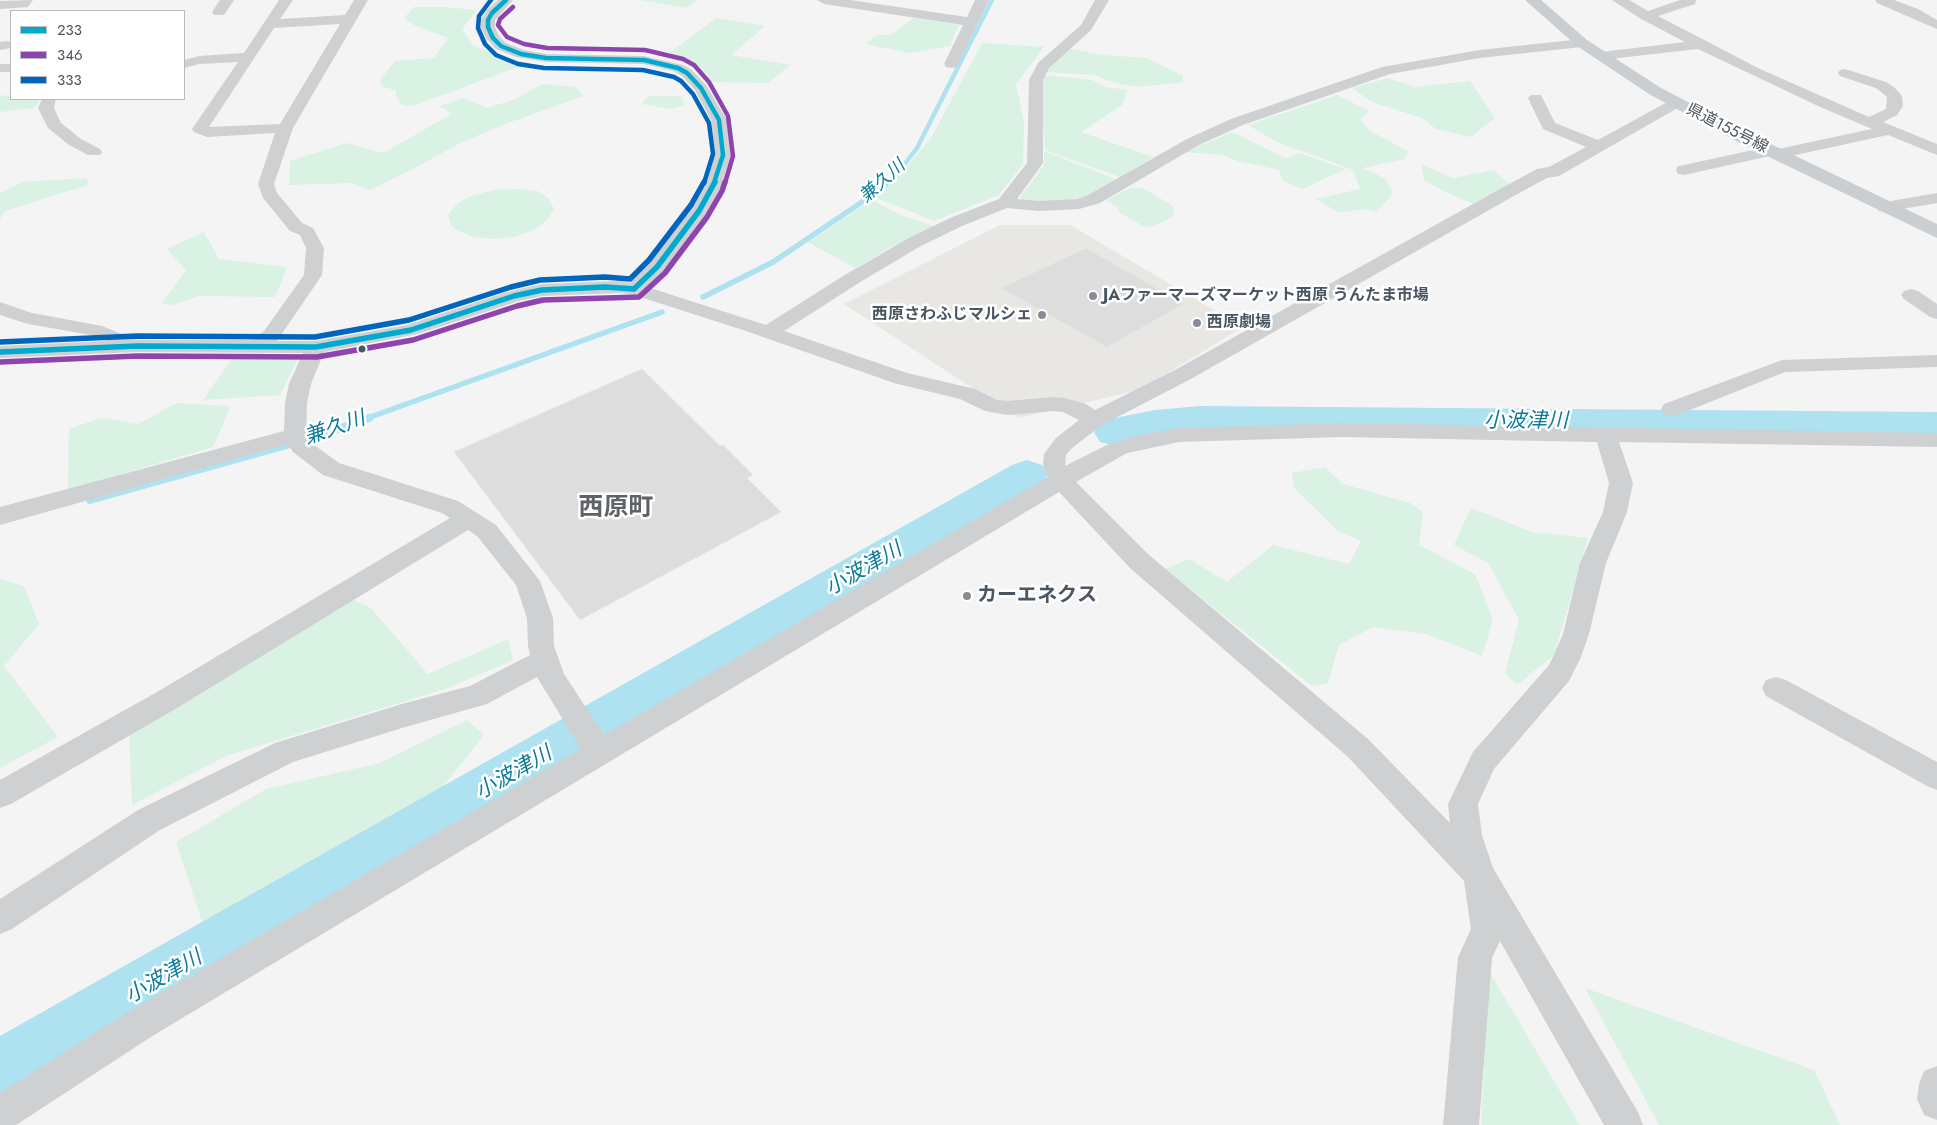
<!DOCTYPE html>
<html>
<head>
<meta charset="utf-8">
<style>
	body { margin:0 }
	#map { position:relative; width:1937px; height:1125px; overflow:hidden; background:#f4f4f4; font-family:Jost,sans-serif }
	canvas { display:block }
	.legend { position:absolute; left:10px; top:10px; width:175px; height:90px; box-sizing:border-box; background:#fff; border:1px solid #b7bbc0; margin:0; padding:6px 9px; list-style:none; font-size:15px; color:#4a5661 }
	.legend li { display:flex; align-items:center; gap:10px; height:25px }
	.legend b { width:25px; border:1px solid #b7bbc0 }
</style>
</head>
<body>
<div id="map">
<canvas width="1937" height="1125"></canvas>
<ul class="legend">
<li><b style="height:6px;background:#00a9ce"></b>233</li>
<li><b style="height:6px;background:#8e44ad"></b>346</li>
<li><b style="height:6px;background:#0065bd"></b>333</li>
</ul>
</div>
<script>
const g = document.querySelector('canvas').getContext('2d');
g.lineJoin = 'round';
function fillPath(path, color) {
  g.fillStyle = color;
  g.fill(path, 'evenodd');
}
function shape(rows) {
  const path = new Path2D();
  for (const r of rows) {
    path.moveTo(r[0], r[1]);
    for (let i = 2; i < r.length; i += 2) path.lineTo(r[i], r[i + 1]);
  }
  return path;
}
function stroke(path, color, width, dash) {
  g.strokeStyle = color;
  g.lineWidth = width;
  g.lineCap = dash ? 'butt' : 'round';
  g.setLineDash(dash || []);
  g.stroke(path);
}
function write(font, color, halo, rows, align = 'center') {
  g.font = font + ' Jost,"Noto Sans JP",sans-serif';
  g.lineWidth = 5;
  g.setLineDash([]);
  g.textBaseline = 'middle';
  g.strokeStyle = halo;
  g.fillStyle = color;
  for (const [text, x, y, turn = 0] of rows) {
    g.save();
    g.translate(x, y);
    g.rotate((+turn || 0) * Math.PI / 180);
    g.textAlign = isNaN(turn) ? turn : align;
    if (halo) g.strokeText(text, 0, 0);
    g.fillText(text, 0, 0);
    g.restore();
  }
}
fillPath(shape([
	[1000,225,1070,225,1243,327,1140,390,1018,418,844,304]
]), '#e8e7e3');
fillPath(shape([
	[641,0,698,0,687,8],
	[414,7,444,7,477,10,462,29,474,46,501,56,529,63,413,106,402,105,396,96,396,90,382,87,380,80,395,61,434,58,448,38,414,25,404,18],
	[716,18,765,26,731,55,790,65,768,83,713,82,701,67,667,55],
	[914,18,959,25,950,46,909,53,866,44,877,35,891,35],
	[982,43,1044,47,1016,84,1024,122,1023,164,999,195,934,221,874,197,900,174,931,138],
	[1067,48,1103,55,1147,58,1183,76,1183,82,1138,87,1115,83,1094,75,1045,72],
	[1044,75,1092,80,1106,87,1127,90,1122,105,1081,132,1153,157,1120,177,1045,150,1040,80],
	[1388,78,1415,87,1470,81,1495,118,1471,137,1436,129,1422,118,1372,102,1352,88],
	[543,84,575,87,584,96,505,124,460,143,415,168,370,190,353,183,289,185,290,161,346,143,383,153,452,114,440,106,464,98,487,108,513,100],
	[11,95,11,99,41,99,34,108,0,112,0,96],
	[1337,95,1369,111,1360,119,1370,131,1408,151,1405,159,1363,168,1386,179,1393,194,1376,212,1362,209,1339,213,1316,199,1360,189,1353,170,1277,142,1248,125],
	[648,96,682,96,684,105,670,109,642,104],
	[1232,132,1285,158,1299,153,1345,169,1303,189,1283,181,1279,170,1238,161,1222,155,1186,152],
	[1044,151,1115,179,1090,194,1074,199,1049,202,1021,201,1021,196,1044,165],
	[1421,164,1453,178,1494,170,1509,184,1474,204,1443,191,1424,180],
	[87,178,88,185,5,211,0,219,0,193,23,182],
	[1131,188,1143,188,1173,206,1174,216,1152,227,1143,226,1117,211,1119,208,1106,200],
	[517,189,538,191,549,199,554,209,547,220,534,230,515,237,494,239,474,237,458,231,450,224,448,215,457,204,471,196,493,190],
	[872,200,901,215,936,227,891,247,855,268,808,242],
	[204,232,219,259,287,267,275,297,199,296,173,305,162,303,186,270,167,249],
	[232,358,298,359,280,395,203,400],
	[177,403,231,406,213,447,68,490,69,429,101,418,138,424],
	[1325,467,1343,484,1410,503,1423,512,1419,545,1475,574,1493,620,1482,656,1426,634,1373,627,1339,645,1328,683,1312,686,1165,569,1189,559,1227,582,1273,545,1349,564,1361,541,1337,530,1294,488,1292,473],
	[1471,508,1532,532,1588,538,1554,655,1517,685,1505,674,1519,620,1488,563,1454,545],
	[0,579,24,586,39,624,4,666,58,737,0,768],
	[352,599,371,608,428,674,508,639,513,660,445,689,226,756,132,805,129,729],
	[467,720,484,735,437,794,203,925,176,842,266,789,380,763],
	[1489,971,1580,1125,1481,1125],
	[1585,988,1814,1070,1840,1125,1659,1125]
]), '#d9f2e3');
stroke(shape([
	[887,183,897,174,917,148,992,0]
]), '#aee2f0', 4.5);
stroke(shape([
	[703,297,773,262,871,196,888,182],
	[365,419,662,312]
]), '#aee2f0', 5.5);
stroke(shape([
	[90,500,319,436,369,418]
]), '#aee2f0', 8);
fillPath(shape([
	[1200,406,1937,412,1937,438,1200,432,1155,436,1115,446,1100,442,1094,432,1100,422,1115,418,1155,410,1200,406],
	[1027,460,1042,465,1048,475,1042,485,23,1096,0,1106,0,1036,1012,465,1027,460]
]), '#aee2f0');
const building = shape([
	[1086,248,1184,304,1107,347,1001,288,1086,248],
	[642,369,720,446,723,445,753,475,747,478,781,512,580,620,454,452,642,369]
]);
fillPath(building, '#ddddde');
stroke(building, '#e5e6e7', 1);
fillPath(shape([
	[33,0,28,7,0,9,0,1,33,0],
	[220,0,234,0,224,15,214,15,212,12,220,0],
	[279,0,293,0,280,19,345,15,354,0,368,0,293,128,274,184,277,193,302,223,313,228,324,248,322,275,277,341,316,341,407,325,507,292,542,284,619,281,630,283,650,263,691,209,705,187,715,155,711,120,695,90,682,76,673,71,644,64,546,62,516,57,496,49,486,38,481,27,481,20,487,10,498,0,513,0,495,20,495,27,499,36,506,43,524,50,546,54,644,56,683,65,692,70,706,85,727,120,731,155,721,187,708,211,664,271,647,287,766,325,843,276,907,239,950,218,999,199,1027,163,1029,80,1038,63,1081,25,1095,0,1109,0,1091,30,1049,68,1043,80,1043,163,1017,199,1038,201,1077,199,1088,195,1187,139,1231,119,1382,67,1480,50,1582,39,1587,40,1589,43,1587,46,1582,47,1480,58,1390,74,1243,125,1199,145,1100,203,1079,209,1038,211,1007,208,962,226,919,247,857,284,784,331,907,373,975,389,997,400,1008,401,1053,397,1064,398,1086,404,1095,410,1175,370,1500,189,1537,169,1549,167,1586,147,1543,129,1528,98,1531,95,1541,95,1555,123,1598,140,1671,100,1681,100,1684,103,1681,106,1559,176,1547,178,1512,197,1189,380,1102,425,1072,448,1066,455,1065,466,1111,443,1139,435,1179,428,1341,423,1937,433,1937,447,1619,442,1633,483,1627,512,1606,563,1589,634,1581,657,1569,681,1494,769,1478,804,1482,835,1493,868,1638,1112,1643,1125,1604,1125,1500,941,1492,958,1479,1125,1443,1125,1458,957,1471,929,1464,881,1348,757,1130,568,1059,492,154,1035,16,1125,0,1125,0,1093,130,1011,581,749,537,677,487,704,402,728,293,762,160,830,12,929,0,934,0,899,138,810,275,743,402,704,470,686,530,655,528,646,527,618,516,585,478,537,468,530,177,708,11,804,0,808,0,780,157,692,450,518,442,513,323,475,293,452,288,444,0,525,0,507,284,431,285,403,289,384,303,353,137,352,0,358,0,346,107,341,91,335,28,324,0,315,0,302,32,313,102,326,137,340,252,340,264,331,304,275,306,248,300,235,290,231,263,198,258,184,275,133,207,137,194,132,192,129,238,62,199,64,184,68,184,60,199,56,244,53,279,0],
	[340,24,280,124,209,127,274,28,340,24],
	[619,293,631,294,743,330,894,383,960,399,985,411,1008,415,1053,411,1063,412,1079,420,1056,438,1044,454,1043,466,1048,477,604,735,564,674,554,646,553,618,540,581,496,525,458,501,339,463,310,442,306,435,307,403,311,384,324,352,418,334,519,301,542,296,619,293],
	[1341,437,1597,442,1609,483,1603,512,1580,563,1563,634,1553,657,1549,665,1473,752,1448,804,1450,823,1368,739,1148,554,1076,482,1127,453,1179,442,1341,437],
	[817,0,850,0,967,17,975,0,989,0,958,64,956,67,951,68,946,67,944,64,963,25,824,4,817,0],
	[1612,0,1629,0,1648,11,1680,0,1696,0,1695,4,1658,16,1760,69,1869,117,1886,109,1887,97,1876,88,1840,76,1838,73,1840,70,1845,69,1886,82,1894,87,1902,96,1903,106,1897,115,1883,122,1937,144,1937,155,1888,135,1777,159,1770,156,1684,175,1678,174,1676,170,1678,166,1684,165,1771,146,1778,149,1872,129,1818,106,1698,49,1601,60,1596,59,1594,56,1596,53,1601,52,1685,42,1641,19,1612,0],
	[1875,0,1894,0,1918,9,1937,20,1937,29,1877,3,1875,0],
	[7,41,11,42,11,48,0,50,0,42,7,41],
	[0,64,11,64,11,72,0,72,0,64],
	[42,99,56,99,54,108,61,123,81,139,100,149,102,152,100,155,88,155,69,145,48,128,38,108,42,99],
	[1937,193,1937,203,1885,212,1879,211,1876,207,1879,203,1885,202,1937,193],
	[1911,289,1918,291,1937,304,1937,319,1930,317,1904,299,1901,295,1904,291,1911,289],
	[1937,355,1937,367,1785,372,1680,414,1672,416,1664,414,1661,409,1664,404,1782,360,1937,355],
	[1776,677,1786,680,1937,762,1937,790,1927,786,1766,696,1762,688,1766,680,1776,677],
	[1937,1066,1937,1120,1924,1115,1917,1099,1919,1084,1924,1071,1937,1066]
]), '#ced0d2');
fillPath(shape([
	[1525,0,1541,0,1587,40,1661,88,1752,135,1937,224,1937,238,1740,143,1649,94,1577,46,1525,0]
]), '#caced1');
stroke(shape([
	[506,0,492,13,488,20,488,27,493,38,501,46,521,54,546,58,644,60,678,68,687,73,701,88,719,120,723,155,714,183]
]), '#00a9ce', 4.5);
stroke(shape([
	[0,352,137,346,316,347,411,330,514,296,542,290,605,287,634,289,657,267,699,211,715,182]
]), '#00a9ce', 5.5);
stroke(shape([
	[513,7,500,19,498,25,507,37,524,44,547,48,645,50,683,59,694,65,709,82,728,116,733,156,725,183]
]), '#8e44ad', 4.5);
stroke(shape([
	[0,362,137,356,317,357,413,340,517,306,543,300,639,297,665,273,707,217,722,191,725,182]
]), '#8e44ad', 5.5);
stroke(shape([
	[491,0,479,16,478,28,485,44,496,55,518,64,544,68,643,70,674,77,681,81,693,94,709,123,713,154,704,183]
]), '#0065bd', 4.5);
stroke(shape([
	[0,342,137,336,315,337,409,320,511,287,540,280,605,277,630,279,649,260,691,205,704,182]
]), '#0065bd', 5.5);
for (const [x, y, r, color] of [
	[1093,296,5,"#868d94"],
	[1042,315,5,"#868d94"],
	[1197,323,5,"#868d94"],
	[362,349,4.5,"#4a5661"],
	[967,596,5,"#868d94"]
]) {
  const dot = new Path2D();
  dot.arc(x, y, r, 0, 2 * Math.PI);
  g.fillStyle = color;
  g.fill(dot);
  stroke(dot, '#fff', 2);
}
write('16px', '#4a5661', '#fff', [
	["県道155号線",1727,129,27]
]);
write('bold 16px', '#4a5661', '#fff', [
	["JAファーマーズマーケット西原 うんたま市場",1103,296],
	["西原さわふじマルシェ",1032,315,"right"],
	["西原劇場",1207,323]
], 'left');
write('italic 18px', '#0c7c9b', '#fff', [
	["兼久川",883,182,-42]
]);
write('bold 20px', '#4a5661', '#fff', [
	["カーエネクス",977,596]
], 'left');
write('italic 21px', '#0c7c9b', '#fff', [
	["小波津川",1526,422],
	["兼久川",335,429,-19],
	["小波津川",864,570,-30],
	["小波津川",514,774,-30],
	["小波津川",164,978,-30]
]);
write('bold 25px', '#5f6368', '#fff', [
	["西原町",616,509]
]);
</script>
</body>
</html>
